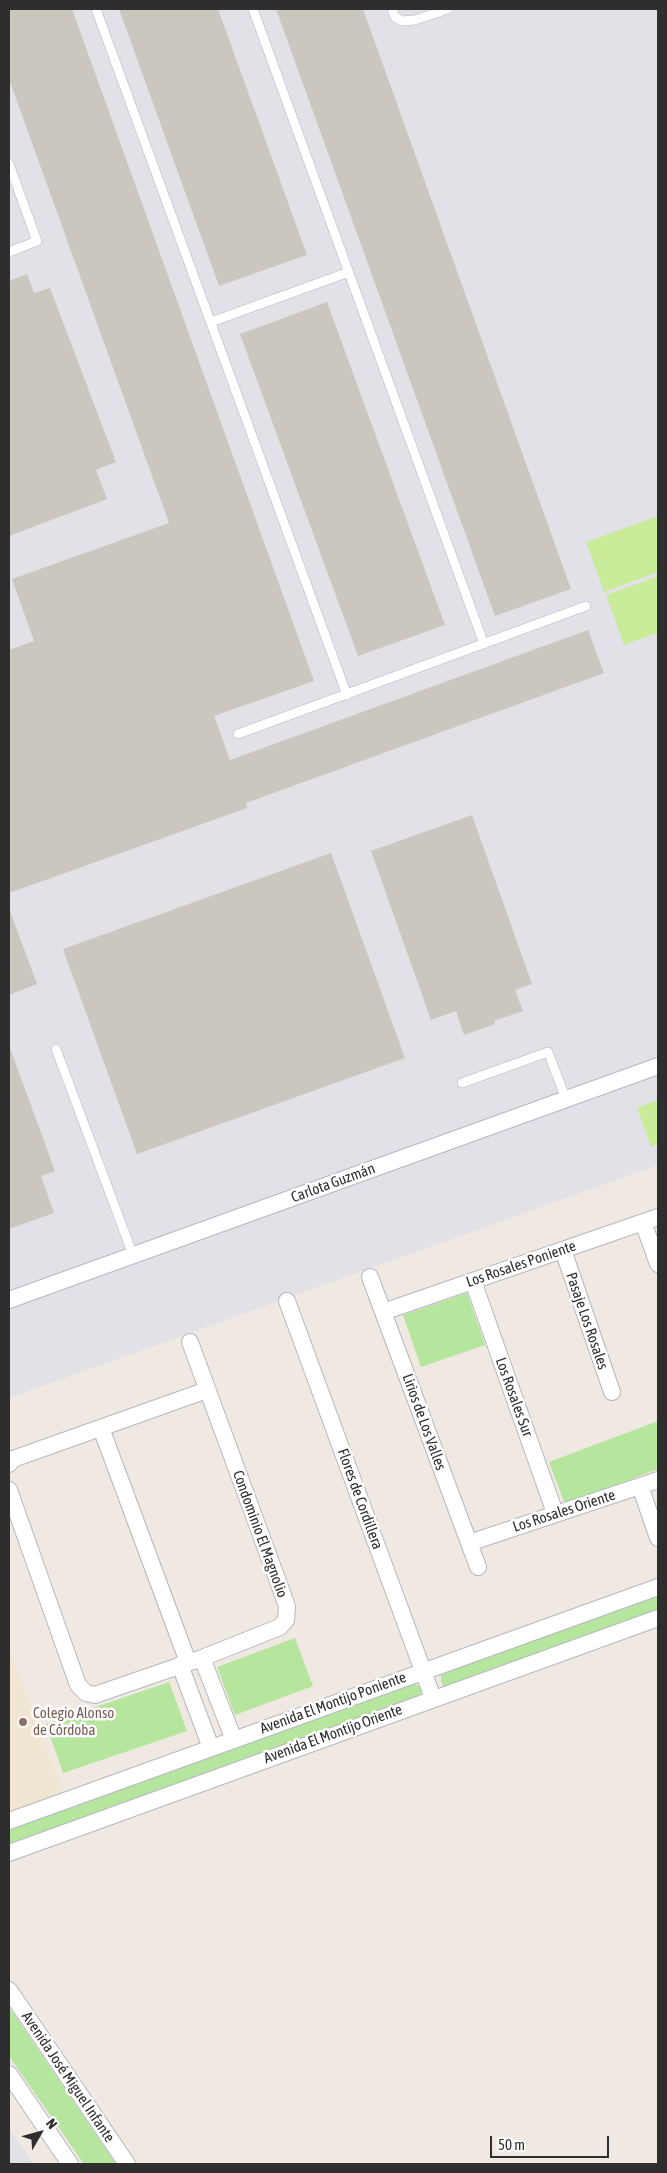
<!DOCTYPE html>
<html>
<head>
<meta charset="utf-8">
<style>
	body { margin:0 }
	#map { position:relative; width:667px; height:2173px; overflow:hidden; background:#efe9e1; font-family:"Asap Condensed",sans-serif }
	canvas { display:block }
	.frame { position:absolute; inset:0; border:10px solid #2e2e2e; pointer-events:none }
	.north { position:absolute; left:15px; top:2108px; width:50px; height:50px; -webkit-text-stroke:4px #fff; paint-order:stroke; rotate:52deg; font-size:14px; font-weight:700; line-height:20px; text-align:center; color:#2e2e2e }
	.north::after { content:''; display:block; margin:auto; width:18px; height:22px; background:#2e2e2e; clip-path:polygon(50% 0,100% 100%,50% 72%,0 100%) }
	.scale { position:absolute; left:490px; top:2136px; width:119px; height:22px; box-sizing:border-box; border:2px solid #2e2e2e; border-top:0; padding-left:6px; font-size:15px; line-height:18px; white-space:nowrap; color:#2e2e2e; -webkit-text-stroke:4px #fff; paint-order:stroke }
</style>
</head>
<body>
<div id="map">
<canvas width="667" height="2173"></canvas>
<div class="frame"></div>
<div class="north">N</div>
<div class="scale">50 m</div>
</div>
<script>
const g = document.querySelector('canvas').getContext('2d');
g.lineJoin = 'round';
function fillPath(path, color) {
  g.fillStyle = color;
  g.fill(path, 'evenodd');
}
function shape(rows) {
  const path = new Path2D();
  for (const r of rows) {
    path.moveTo(r[0], r[1]);
    for (let i = 2; i < r.length; i += 2) path.lineTo(r[i], r[i + 1]);
  }
  return path;
}
function stroke(path, color, width, dash) {
  g.strokeStyle = color;
  g.lineWidth = width;
  g.lineCap = dash ? 'butt' : 'round';
  g.setLineDash(dash || []);
  g.stroke(path);
}
function write(font, color, halo, rows, align = 'center') {
  g.font = font + ' "Asap Condensed",sans-serif';
  g.lineWidth = 5;
  g.setLineDash([]);
  g.textBaseline = 'middle';
  g.strokeStyle = halo;
  g.fillStyle = color;
  for (const [text, x, y, turn = 0] of rows) {
    g.save();
    g.translate(x, y);
    g.rotate((+turn || 0) * Math.PI / 180);
    g.textAlign = isNaN(turn) ? turn : align;
    if (halo) g.strokeText(text, 0, 0);
    g.fillText(text, 0, 0);
    g.restore();
  }
}
fillPath(shape([
	[9,9,658,9,658,1165,9,1398],
	[9,2129,34,2164,9,2164]
]), '#e3e1e8');
fillPath(shape([
	[9,1650,64,1795,9,1815]
]), '#f0e6d1');
fillPath(shape([
	[467,1293,485,1345,421,1367,403,1315],
	[658,1421,658,1469,565,1504,549,1462],
	[658,1595,658,1611,450,1687,443,1686,441,1681,441,1675,450,1669],
	[295,1638,313,1686,235,1715,217,1667],
	[169,1682,187,1731,63,1773,46,1724],
	[410,1684,415,1684,421,1688,422,1692,417,1697,9,1845,9,1829],
	[9,2010,11,2010,116,2164,84,2164,9,2056]
]), '#b6e59e');
fillPath(shape([
	[658,516,658,572,604,592,586,542],
	[658,576,658,633,624,645,606,595],
	[658,1100,658,1144,651,1147,637,1108]
]), '#c9ec9a');
fillPath(shape([
	[9,9,72,9,314,681,214,716,230,760,588,630,604,673,246,803,247,808,9,893,9,650,34,641,12,579,169,523,9,79],
	[119,9,218,9,307,255,219,286],
	[276,9,363,9,571,589,495,616],
	[27,274,34,293,50,288,116,462,96,470,107,499,9,536,9,281],
	[327,302,445,625,358,656,240,334],
	[472,815,532,984,515,990,523,1011,494,1021,495,1024,464,1035,456,1011,431,1020,371,851],
	[331,853,405,1058,137,1154,63,949],
	[9,911,10,911,37,984,9,995],
	[9,1048,10,1048,55,1171,41,1176,54,1213,9,1229]
]), '#cbc7bf');
const lane = shape([
	[96,9,347,695],
	[253,9,484,644],
	[392,9,395,17,402,21,415,20,448,9],
	[9,164,37,241,9,252],
	[211,322,349,272],
	[238,734,586,606],
	[56,1049,133,1255],
	[462,1083,548,1052,566,1099]
]);
const street = shape([
	[643,1222,658,1264],
	[563,1250,612,1392],
	[370,1277,478,1567],
	[473,1281,555,1513],
	[9,1300,658,1066],
	[287,1301,433,1698],
	[383,1312,658,1217],
	[101,1428,188,1662],
	[9,1464,13,1459,207,1390],
	[640,1486,658,1538],
	[9,1490,78,1685,86,1693,95,1695,202,1658,280,1627,286,1620,287,1606,190,1342],
	[469,1543,658,1480],
	[202,1658,234,1740],
	[180,1665,211,1748],
	[9,1821,658,1587],
	[9,1853,658,1618],
	[9,1990,127,2164],
	[9,2074,70,2164]
]);
stroke(lane, '#b4b7c1', 10);
stroke(street, '#b4b7c1', 18);
stroke(lane, '#fff', 9);
stroke(street, '#fff', 16);
for (const [x, y, r, color] of [
	[23,1722,5,"#8d6e63"]
]) {
  const dot = new Path2D();
  dot.arc(x, y, r, 0, 2 * Math.PI);
  g.fillStyle = color;
  g.fill(dot);
  stroke(dot, '#fff', 2);
}
write('15px', '#2e2e2e', '#fff', [
	["Carlota Guzmán",333,1183,-20],
	["Los Rosales Poniente",521,1264,-19],
	["Pasaje Los Rosales",587,1321,71],
	["Los Rosales Sur",514,1397,70],
	["Lirios de Los Valles",424,1422,70],
	["Flores de Cordillera",360,1499,70],
	["Los Rosales Oriente",564,1511,-18],
	["Condominio El Magnolio",260,1534,70],
	["Avenida El Montijo Poniente",333,1703,-20],
	["Avenida El Montijo Oriente",333,1734,-20],
	["Avenida José Miguel Infante",68,2077,56]
]);
write('15px', '#785e54', '#fff', [
	["Colegio Alonso",33,1713],
	["de Córdoba",33,1730]
], 'left');
</script>
</body>
</html>
